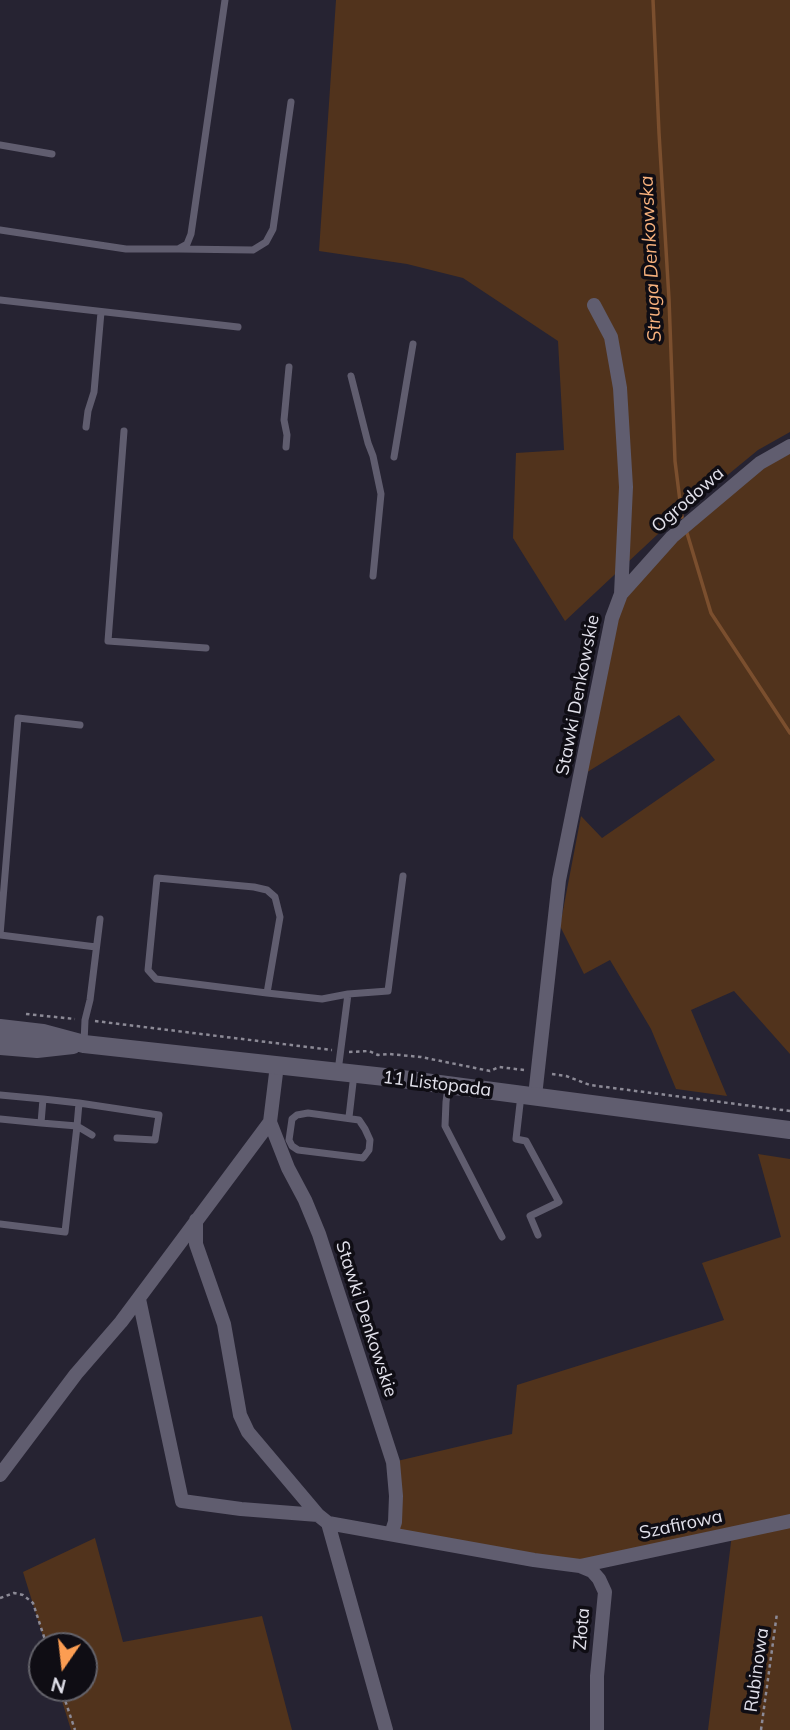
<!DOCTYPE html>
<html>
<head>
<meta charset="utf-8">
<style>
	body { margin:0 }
	#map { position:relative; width:790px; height:1730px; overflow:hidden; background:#262332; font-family:Mulish,sans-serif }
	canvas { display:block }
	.north { position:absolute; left:28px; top:1632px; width:70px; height:70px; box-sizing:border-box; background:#0f0d14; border:2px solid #63626a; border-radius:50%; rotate:194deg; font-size:19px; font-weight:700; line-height:28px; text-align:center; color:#e2e1eb }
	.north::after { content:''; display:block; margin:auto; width:24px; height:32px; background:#fc9d52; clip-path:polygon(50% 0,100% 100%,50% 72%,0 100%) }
</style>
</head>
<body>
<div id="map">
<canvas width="790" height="1730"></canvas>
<div class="north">N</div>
</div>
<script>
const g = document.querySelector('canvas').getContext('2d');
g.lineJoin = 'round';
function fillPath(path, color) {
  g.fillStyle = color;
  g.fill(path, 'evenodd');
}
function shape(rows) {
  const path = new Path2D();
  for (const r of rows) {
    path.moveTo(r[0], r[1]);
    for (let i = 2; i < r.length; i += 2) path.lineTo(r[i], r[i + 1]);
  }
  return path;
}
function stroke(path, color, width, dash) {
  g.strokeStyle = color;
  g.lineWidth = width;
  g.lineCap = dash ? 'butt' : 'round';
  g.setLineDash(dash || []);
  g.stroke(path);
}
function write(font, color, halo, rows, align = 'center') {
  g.font = font + ' Mulish,sans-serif';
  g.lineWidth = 7;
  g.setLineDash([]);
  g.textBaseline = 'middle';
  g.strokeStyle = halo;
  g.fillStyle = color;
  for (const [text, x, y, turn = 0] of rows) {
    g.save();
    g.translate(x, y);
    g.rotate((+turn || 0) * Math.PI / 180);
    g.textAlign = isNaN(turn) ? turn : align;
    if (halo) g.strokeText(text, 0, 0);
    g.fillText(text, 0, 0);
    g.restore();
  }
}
fillPath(shape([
	[336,0,790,0,790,432,758,450,674,519,565,621,513,538,516,453,564,450,558,341,463,278,407,264,319,251],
	[790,446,790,1054,734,991,691,1010,727,1096,676,1089,651,1029,610,960,584,974,560,926,581,816,602,838,715,760,679,715,581,776,612,618,672,537],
	[758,1154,790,1159,790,1730,708,1730,732,1534,580,1566,391,1534,393,1462,512,1434,517,1385,724,1320,702,1263,781,1237],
	[95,1538,123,1642,262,1616,292,1730,71,1730,58,1688,84,1688,84,1646,46,1646,23,1572]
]), '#51331c');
stroke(shape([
	[653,0,659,133,669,299,675,461,682,517],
	[687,533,711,613,790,733]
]), '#7b4f2e', 3.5);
stroke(shape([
	[26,1014,75,1019],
	[95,1021,332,1050],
	[349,1052,369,1051,378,1055,389,1054,421,1057,490,1071,499,1067,524,1070],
	[552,1074,566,1076,590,1085,790,1111],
	[0,1598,14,1593,23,1595,33,1603,47,1646],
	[61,1688,75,1730],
	[761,1730,777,1613]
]), '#8c8a96', 2.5, [3.5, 3.5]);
stroke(shape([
	[0,145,52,154],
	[0,230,126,249,178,249,187,244,191,234,225,0],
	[179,249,253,250,266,242,273,229,291,102],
	[0,300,238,327],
	[351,376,368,443,373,456,381,494,373,576],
	[86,427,88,411,94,392,101,312],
	[124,431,108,641,206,648],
	[286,447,287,435,284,420,289,367],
	[394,457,413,344],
	[80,725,18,718,0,935,96,947],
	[267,993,280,917,275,897,267,890,254,887,157,878,148,970,156,979,267,993,322,999,348,994],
	[84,1043,85,1020,90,1000,100,919],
	[338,1071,348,994,388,991,403,876],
	[448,1087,446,1102,445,1126,502,1237],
	[0,1095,43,1099,41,1123,0,1119],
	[521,1095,516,1139,526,1141,559,1202,530,1216,538,1235],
	[43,1099,79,1103,77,1126,92,1135],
	[79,1103,159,1115,155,1140,117,1138],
	[308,1113,359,1120,365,1129,370,1140,369,1150,363,1158,298,1150,292,1146,289,1140,292,1119,297,1115,308,1113],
	[349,1117,354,1074],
	[0,1224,65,1232,77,1126,41,1123]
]), '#605d6f', 7);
stroke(shape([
	[621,594,672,537,760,463,790,446],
	[277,1065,270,1122,288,1168,305,1200,319,1234,393,1462,396,1496,395,1522,391,1534],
	[535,1096,559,880,612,618,621,594,626,487,620,388,611,337,594,305],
	[196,1220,196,1244,224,1324,240,1415,248,1432,318,1515],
	[139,1299,182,1501,241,1509,318,1515,328,1523,534,1560,580,1566,592,1571,599,1579,605,1592,597,1676,597,1730],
	[0,1475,76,1374,121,1322,270,1122],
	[328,1523,386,1730],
	[580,1566,790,1521]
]), '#605d6f', 14);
stroke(shape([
	[0,1028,43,1033,84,1044,394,1078,790,1130],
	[0,1046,37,1049,73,1045]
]), '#605d6f', 18);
write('18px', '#e2e1eb', '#0f0d14', [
	["Ogrodowa",688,500,-41],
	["Stawki Denkowskie",578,695,-79],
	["11 Listopada",437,1084,7],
	["Stawki Denkowskie",366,1319,72],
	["Szafirowa",681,1525,-12],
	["Złota",582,1629,-85],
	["Rubinowa",757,1670,-82]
]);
write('italic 19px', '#f7b17d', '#0f0d14', [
	["Struga Denkowska",651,259,-93]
]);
</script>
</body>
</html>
